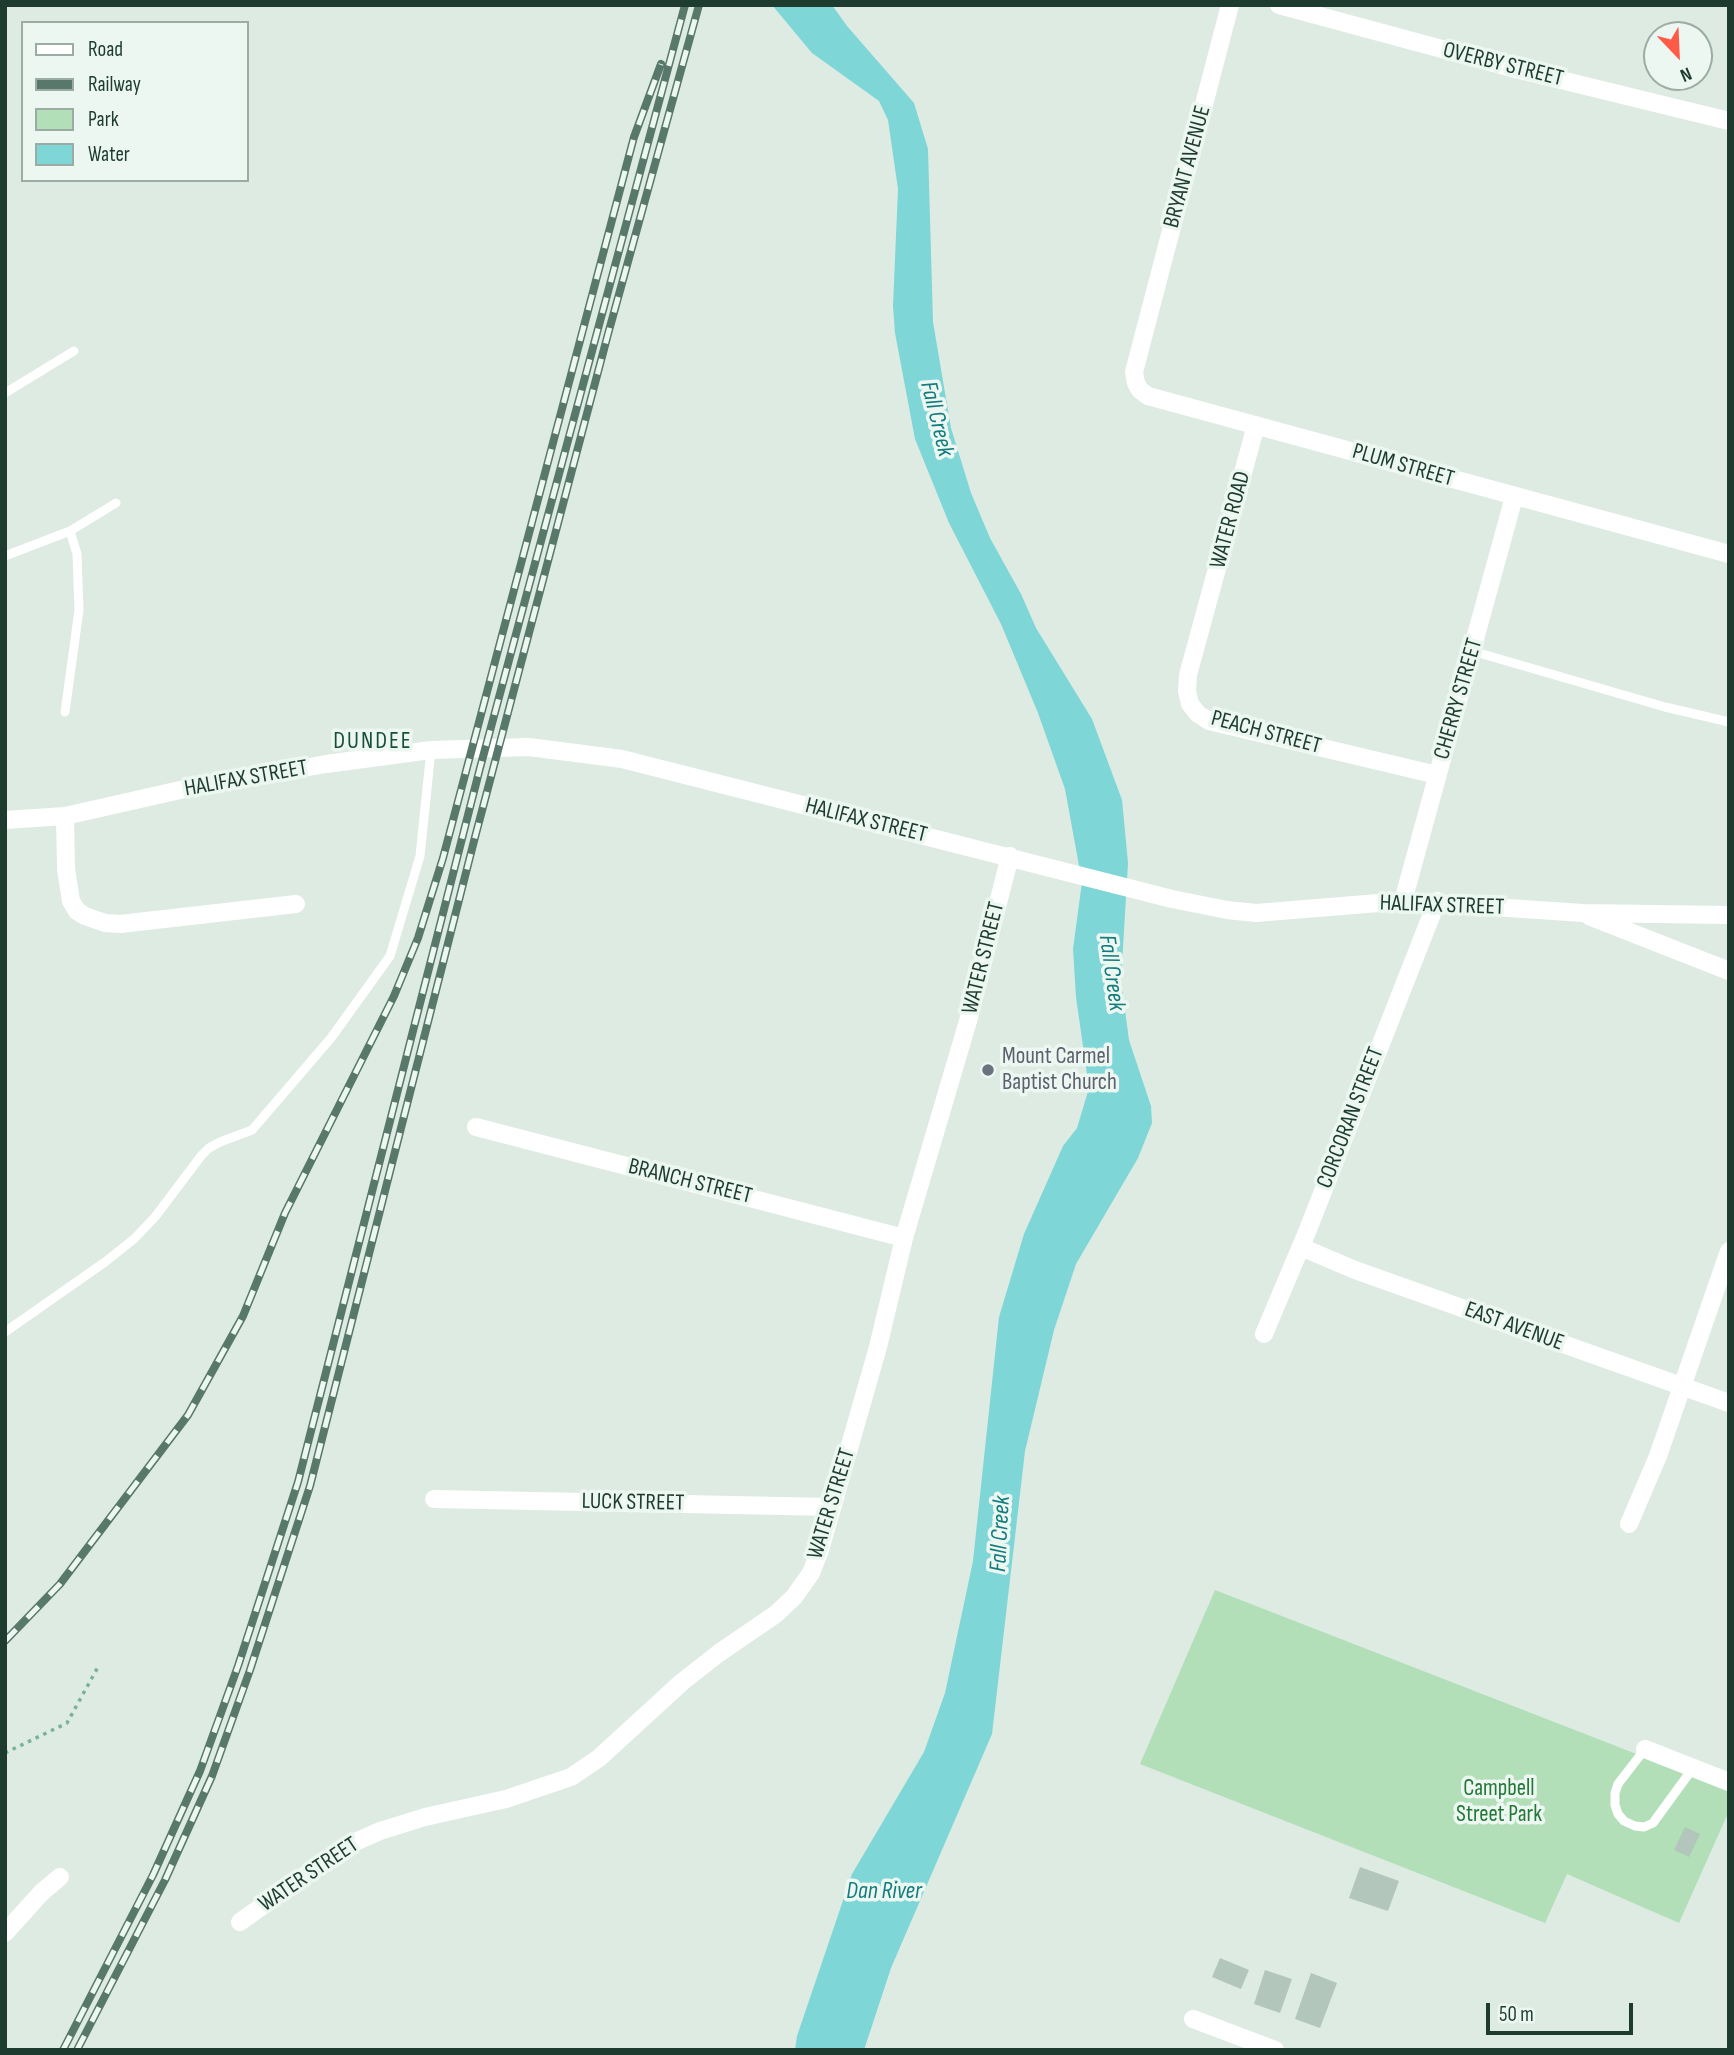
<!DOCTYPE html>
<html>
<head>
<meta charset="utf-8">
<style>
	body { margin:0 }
	#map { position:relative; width:1734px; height:2055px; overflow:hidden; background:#ddebe3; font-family:"Sofia Sans Condensed",sans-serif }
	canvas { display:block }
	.frame { position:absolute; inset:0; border:7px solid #1d3c2f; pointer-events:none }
	.legend { position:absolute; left:21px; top:21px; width:228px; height:161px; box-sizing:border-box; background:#edf7f1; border:2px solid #9aaca3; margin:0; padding:9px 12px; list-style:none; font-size:21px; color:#1d3c2f }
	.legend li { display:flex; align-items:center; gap:14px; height:35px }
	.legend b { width:35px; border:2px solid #9aaca3 }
	.north { position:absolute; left:1643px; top:21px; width:70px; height:70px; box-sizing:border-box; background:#edf7f1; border:2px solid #9aaca3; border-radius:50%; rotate:157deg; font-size:19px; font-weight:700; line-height:28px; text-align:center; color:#1d3c2f }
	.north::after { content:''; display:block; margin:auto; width:24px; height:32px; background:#ff5947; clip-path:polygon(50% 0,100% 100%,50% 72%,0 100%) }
	.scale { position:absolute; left:1486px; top:2003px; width:147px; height:32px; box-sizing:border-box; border:4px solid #1d3c2f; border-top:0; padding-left:9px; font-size:21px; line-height:24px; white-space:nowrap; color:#1d3c2f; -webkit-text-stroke:5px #edf7f1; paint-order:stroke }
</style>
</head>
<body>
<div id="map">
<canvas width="1734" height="2055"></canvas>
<div class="frame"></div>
<ul class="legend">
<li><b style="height:9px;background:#fff"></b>Road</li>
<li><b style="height:9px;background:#57786a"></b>Railway</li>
<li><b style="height:19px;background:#b3dfb8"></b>Park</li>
<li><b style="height:19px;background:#7ed6d7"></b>Water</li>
</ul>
<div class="north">N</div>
<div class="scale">50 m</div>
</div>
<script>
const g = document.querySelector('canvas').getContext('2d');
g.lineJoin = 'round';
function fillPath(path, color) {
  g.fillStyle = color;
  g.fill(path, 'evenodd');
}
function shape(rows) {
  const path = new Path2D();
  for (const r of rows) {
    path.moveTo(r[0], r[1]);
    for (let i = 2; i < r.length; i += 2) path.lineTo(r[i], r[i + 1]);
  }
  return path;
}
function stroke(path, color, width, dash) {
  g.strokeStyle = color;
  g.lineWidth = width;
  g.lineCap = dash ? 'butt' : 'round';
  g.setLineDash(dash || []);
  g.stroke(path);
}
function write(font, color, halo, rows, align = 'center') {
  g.font = font + ' "Sofia Sans Condensed",sans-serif';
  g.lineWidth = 7;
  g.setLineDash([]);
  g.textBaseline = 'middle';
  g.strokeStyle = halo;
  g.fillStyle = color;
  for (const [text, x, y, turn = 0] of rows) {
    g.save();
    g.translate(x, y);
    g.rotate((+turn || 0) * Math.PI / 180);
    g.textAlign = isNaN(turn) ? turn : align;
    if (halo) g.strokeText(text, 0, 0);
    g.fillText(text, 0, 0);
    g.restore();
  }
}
fillPath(shape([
	[1215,1590,1729,1790,1729,1811,1679,1923,1567,1874,1545,1923,1140,1764]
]), '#b3dfb8');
fillPath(shape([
	[772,5,832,5,847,26,914,103,928,149,933,322,951,428,971,493,990,538,1021,594,1036,628,1092,719,1122,800,1128,863,1121,981,1129,1040,1151,1106,1152,1123,1138,1158,1076,1264,1054,1330,1025,1451,992,1734,891,1968,864,2050,795,2050,797,2036,852,1874,924,1752,945,1693,973,1561,999,1317,1024,1234,1063,1146,1077,1128,1089,1088,1076,997,1073,949,1082,882,1065,789,1038,713,1001,624,949,523,915,439,895,333,893,306,898,189,888,120,879,101,812,53]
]), '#7ed6d7');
fillPath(shape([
	[1685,1827,1700,1834,1689,1857,1674,1850],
	[1360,1867,1399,1881,1388,1911,1349,1898],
	[1220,1958,1249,1970,1241,1989,1212,1977],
	[1265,1970,1292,1979,1280,2013,1254,2004],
	[1311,1973,1337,1983,1320,2028,1295,2019]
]), '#b2c6bb');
stroke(shape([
	[5,1753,67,1723,98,1667]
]), '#79b298', 3.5, [3.5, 5]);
stroke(shape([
	[5,393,74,351],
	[5,556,70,531,116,503],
	[1472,651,1665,707,1729,722],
	[65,712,79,610,77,554,70,531],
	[5,1332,105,1262,134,1239,155,1217,201,1156,209,1148,220,1142,252,1130,331,1038,390,956,420,856,431,750],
	[1645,1749,1618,1784,1615,1793,1615,1805,1618,1814,1624,1821,1635,1826,1644,1827,1653,1823,1693,1768]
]), '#fff', 9);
stroke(shape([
	[1230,5,1134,372,1136,383,1140,390,1148,396,1729,554],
	[1279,5,1516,69,1729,121],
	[1256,425,1188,675,1187,691,1190,704,1198,714,1209,721,1437,775],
	[65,816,66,869,71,901,77,911,85,916,105,923,120,924,296,904],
	[5,820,65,816,189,788,326,764,431,750,529,747,622,759,1172,899,1227,910,1256,913,1403,901,1583,913,1729,915],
	[1403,901,1514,497],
	[1589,916,1729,971],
	[476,1127,904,1238],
	[1301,1247,1355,1270,1729,1403],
	[1264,1334,1307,1232,1437,901],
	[434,1499,832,1507],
	[1629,1524,1658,1456,1729,1251],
	[1645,1749,1729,1782],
	[240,1922,346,1846,380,1831,425,1817,506,1799,571,1777,599,1758,682,1682,719,1653,776,1614,794,1597,811,1573,820,1550,878,1347,904,1238,968,1021,1010,856],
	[5,1933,42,1892,60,1877],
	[1193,2019,1275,2050]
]), '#fff', 18);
const rail = shape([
	[5,1641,60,1584,188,1415,243,1316,285,1213,394,996,418,938,443,858,634,137,661,64],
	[63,2050,153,1875,200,1771,238,1666,298,1482,480,768,685,5],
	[77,2050,165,1880,212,1776,250,1670,310,1486,474,841,608,334,699,5]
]);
stroke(rail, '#57786a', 8);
stroke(rail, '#edf7f1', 5, [16]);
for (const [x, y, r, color] of [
	[988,1070,7,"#6b7280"]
]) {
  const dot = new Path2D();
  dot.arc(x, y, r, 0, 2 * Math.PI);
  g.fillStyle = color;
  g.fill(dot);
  stroke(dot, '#edf7f1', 2.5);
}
write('23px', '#1d3c2f', '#edf7f1', [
	["OVERBY STREET",1503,65,14],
	["BRYANT AVENUE",1188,167,-75],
	["PLUM STREET",1403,466,16],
	["WATER ROAD",1231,520,-75],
	["CHERRY STREET",1459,699,-74],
	["PEACH STREET",1266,733,15],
	["HALIFAX STREET",246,779,-10],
	["HALIFAX STREET",866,821,14],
	["HALIFAX STREET",1442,906,2],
	["WATER STREET",984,958,-76],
	["CORCORAN STREET",1351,1118,-69],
	["BRANCH STREET",690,1182,14],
	["EAST AVENUE",1514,1327,20],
	["LUCK STREET",633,1503,1],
	["WATER STREET",832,1504,-73],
	["WATER STREET",309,1875,-34]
]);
write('23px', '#5b616d', '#edf7f1', [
	["Mount Carmel",1002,1057],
	["Baptist Church",1002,1083]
], 'left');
write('23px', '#237737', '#edf7f1', [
	["Campbell",1499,1789],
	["Street Park",1499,1815]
]);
write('italic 24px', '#117b7d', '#edf7f1', [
	["Fall Creek",936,419,76],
	["Fall Creek",1111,973,82],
	["Fall Creek",1001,1534,-87],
	["Dan River",884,1892]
]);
g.letterSpacing = '2px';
write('24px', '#174f3a', '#edf7f1', [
	["DUNDEE",373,742]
]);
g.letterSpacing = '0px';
</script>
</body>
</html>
